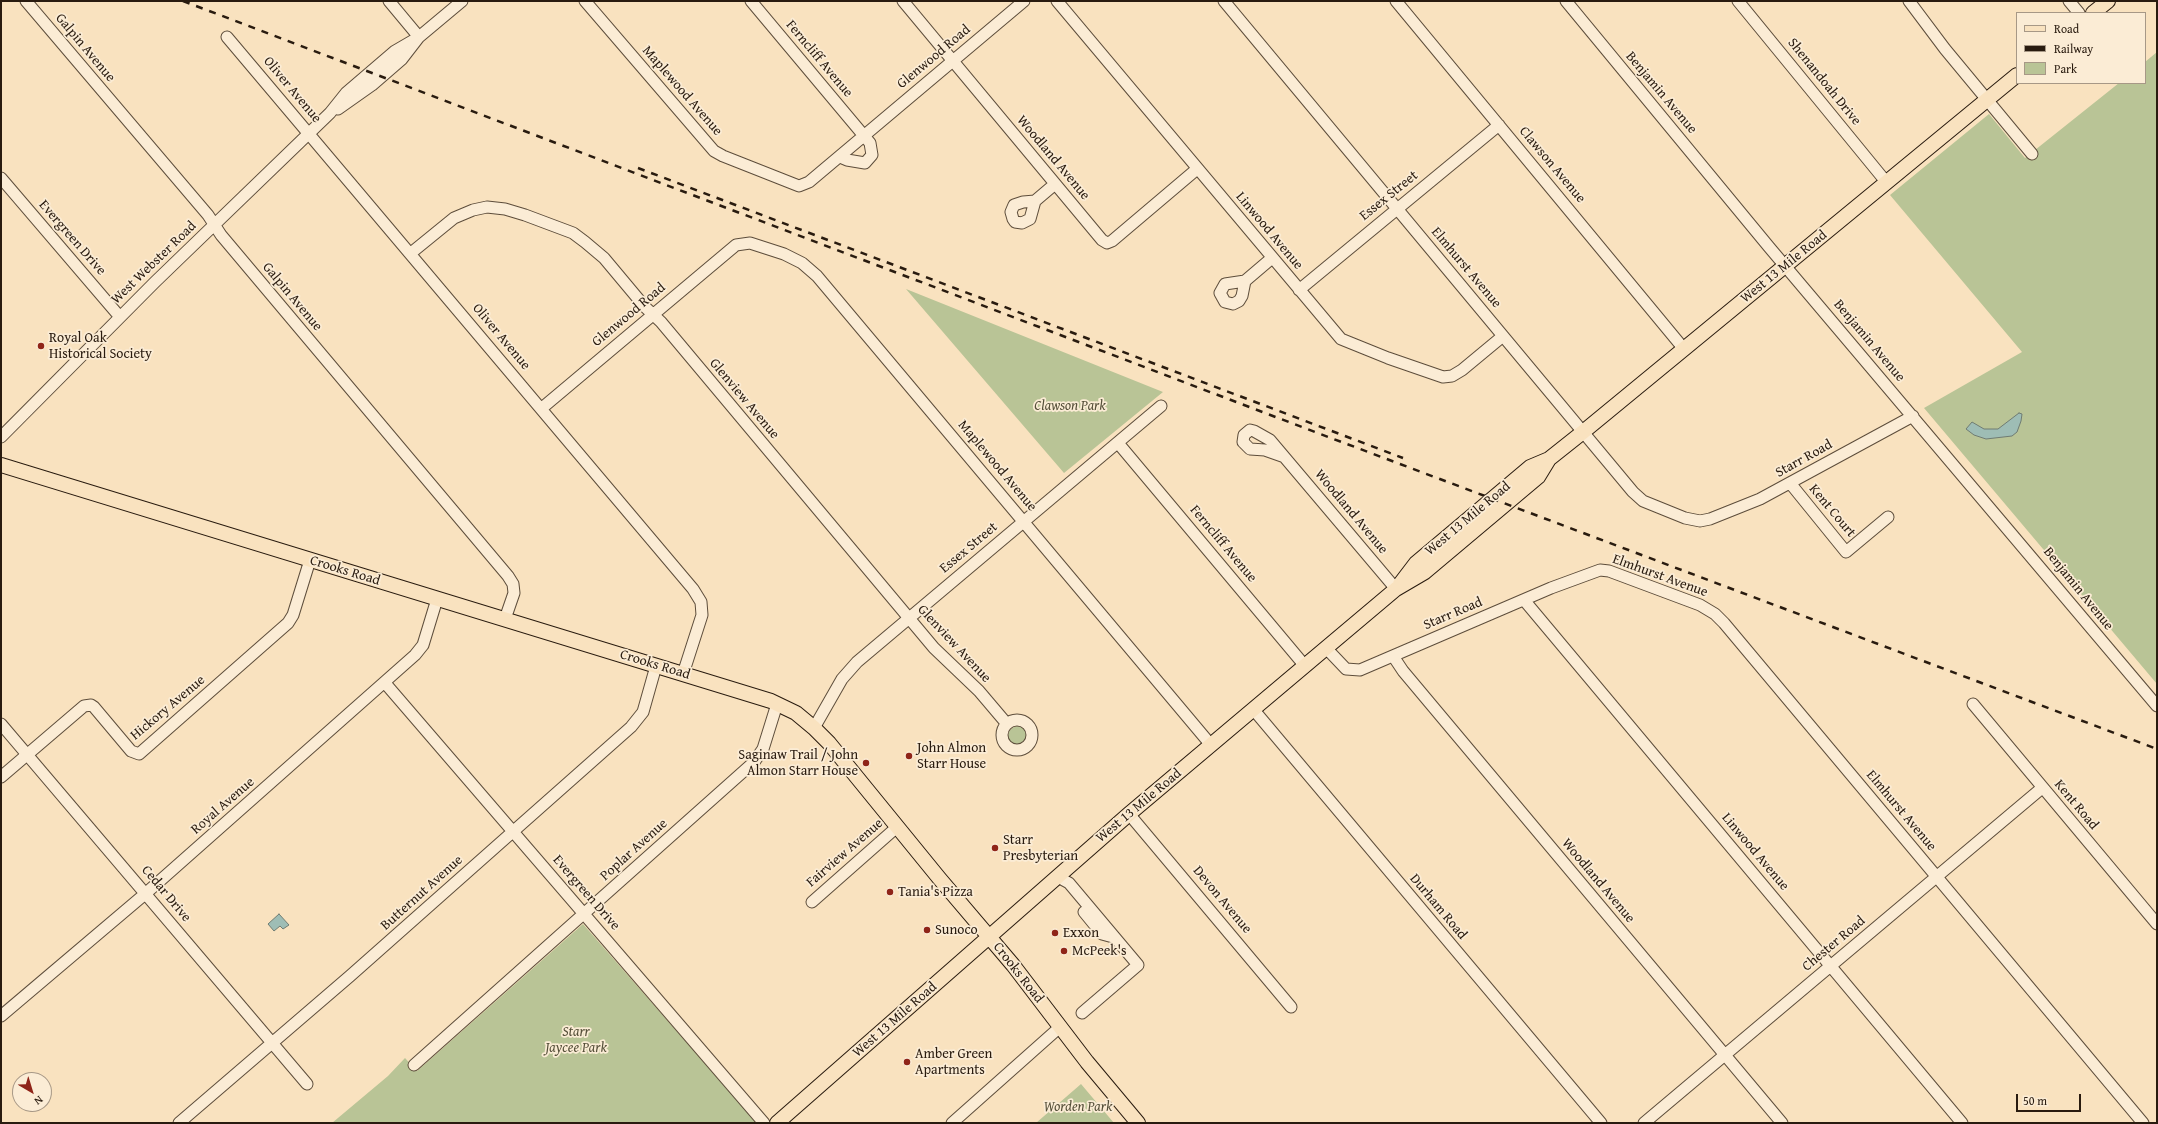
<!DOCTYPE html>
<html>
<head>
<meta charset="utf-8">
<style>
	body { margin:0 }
	#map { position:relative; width:2158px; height:1124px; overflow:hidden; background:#f9e2bf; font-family:"Gentium Book Plus",serif }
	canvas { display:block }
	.frame { position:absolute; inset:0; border:2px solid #291b0f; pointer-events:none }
	.legend { position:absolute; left:2016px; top:12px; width:130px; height:72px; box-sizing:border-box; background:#fbecd5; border:1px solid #a79886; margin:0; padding:5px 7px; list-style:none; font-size:12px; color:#291b0f }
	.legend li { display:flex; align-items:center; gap:8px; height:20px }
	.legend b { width:20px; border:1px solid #a79886 }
	.north { position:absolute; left:12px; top:1072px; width:40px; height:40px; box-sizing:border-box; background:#fbecd5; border:1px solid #a79886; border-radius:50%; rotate:142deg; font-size:11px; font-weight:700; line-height:16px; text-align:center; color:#291b0f }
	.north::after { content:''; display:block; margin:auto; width:14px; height:18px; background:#8f2418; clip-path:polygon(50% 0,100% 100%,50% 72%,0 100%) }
	.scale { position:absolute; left:2016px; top:1094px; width:65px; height:18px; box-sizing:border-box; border:2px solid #291b0f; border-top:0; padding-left:5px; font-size:12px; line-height:14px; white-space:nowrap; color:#291b0f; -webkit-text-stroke:3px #fbecd5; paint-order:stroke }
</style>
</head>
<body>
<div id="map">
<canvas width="2158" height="1124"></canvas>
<div class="frame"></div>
<ul class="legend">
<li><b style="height:5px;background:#f9e2bf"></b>Road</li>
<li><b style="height:5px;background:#291b0f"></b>Railway</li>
<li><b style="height:11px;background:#b9c496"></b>Park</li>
</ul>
<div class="north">N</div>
<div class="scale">50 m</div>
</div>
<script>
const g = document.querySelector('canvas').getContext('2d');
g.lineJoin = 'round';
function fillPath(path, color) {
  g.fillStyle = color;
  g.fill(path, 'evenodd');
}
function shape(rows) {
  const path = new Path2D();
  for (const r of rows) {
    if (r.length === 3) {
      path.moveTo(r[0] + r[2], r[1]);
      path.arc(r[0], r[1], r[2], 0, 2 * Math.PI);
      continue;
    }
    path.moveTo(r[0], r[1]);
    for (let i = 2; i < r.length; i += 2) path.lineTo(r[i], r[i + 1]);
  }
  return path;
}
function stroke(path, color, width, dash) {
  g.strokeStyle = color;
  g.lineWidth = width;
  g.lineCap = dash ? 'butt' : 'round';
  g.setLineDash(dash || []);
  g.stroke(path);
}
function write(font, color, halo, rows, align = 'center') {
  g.font = font + ' "Gentium Book Plus",serif';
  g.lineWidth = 3.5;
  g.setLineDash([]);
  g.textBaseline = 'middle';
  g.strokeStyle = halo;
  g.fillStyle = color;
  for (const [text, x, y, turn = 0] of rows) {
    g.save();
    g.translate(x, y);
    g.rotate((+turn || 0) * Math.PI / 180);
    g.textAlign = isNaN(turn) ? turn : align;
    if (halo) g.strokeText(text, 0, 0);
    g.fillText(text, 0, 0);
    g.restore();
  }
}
fillPath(shape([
	[2157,52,2157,684,1924,408,2022,352,1890,195,1989,114,2025,158,2119,83,2145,83,2145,62],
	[906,289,1163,392,1064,473],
	[1018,736,10],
	[583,924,757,1123,332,1123,388,1076,405,1058,417,1071],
	[1081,1084,1114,1123,1036,1123]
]), '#b9c496');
const water = shape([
	[2019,413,2022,414,2021,421,2017,432,2012,436,1986,439,1974,435,1966,429,1972,422,1984,429,1998,429,2019,413],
	[279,914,289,925,283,929,280,926,274,931,268,924,279,914]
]);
fillPath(water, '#9ebdb5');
stroke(water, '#6f7c73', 1);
const minor = shape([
	[26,1,208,215,221,235,508,576,513,584,514,593,505,619],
	[389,1,419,37],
	[585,1,714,151,723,156,799,186,809,182,1024,1],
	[751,1,870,143,872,155,865,163,847,160,840,157],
	[903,1,1102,240,1107,243,1112,241,1197,169],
	[1057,1,1341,339,1388,358,1443,377,1452,376,1462,370,1503,336],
	[1224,1,1633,492,1643,501,1685,518,1700,521,1710,519,1760,499,1913,416],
	[1396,1,1684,349],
	[1566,1,1769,247,2157,706],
	[1738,1,1887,183],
	[1909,1,1945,49,2032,154],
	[2069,1,2079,13],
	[227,37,693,589,701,602,702,615,683,674],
	[338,109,372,85,402,59,419,37,462,1],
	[1,178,120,317],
	[1035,201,1030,219,1022,223,1015,222,1013,219,1011,212,1014,205,1023,202,1035,201,1055,184],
	[411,253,454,218,473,210,487,207,505,209,525,215,573,233,585,242,604,258,645,307,661,322,934,648,979,691,1007,724],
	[1245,281,1242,296,1239,301,1233,304,1225,302,1220,293,1225,284,1245,281,1272,258],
	[1299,290,1499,125],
	[542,408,736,245,750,243,784,254,802,263,817,276,1211,745],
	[1,437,155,282,330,113,346,93,395,51,419,37],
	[1118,443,1305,666],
	[1282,456,1265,450,1250,449,1243,442,1244,435,1250,430,1254,431,1270,440,1396,589],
	[1790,483,1846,552,1888,517],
	[1524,600,1962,1123],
	[1326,648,1346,669,1360,670,1551,588,1600,570,1609,571,1700,605,1715,614,1724,623,2143,1123],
	[1393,656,1403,671,1782,1123],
	[385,683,764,1123],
	[1973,704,2157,924],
	[1253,709,1601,1123],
	[1017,735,15],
	[1,724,307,1084],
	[814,728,842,679,857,662,1161,406],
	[1,777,84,706,91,705,94,707,131,751,139,754,288,623,293,615,310,560],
	[1129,814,1291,1007],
	[1058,877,1069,883,1138,965,1082,1013],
	[812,902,897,827],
	[1084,912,1102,934,1113,937],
	[1,1016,145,894,415,655,423,645,437,599],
	[414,1065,754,762,763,749,777,704],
	[179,1123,350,976,631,727,643,712,656,666],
	[952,1123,1060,1027],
	[1644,1123,2042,788]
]);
const major = shape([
	[2093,13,2108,1],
	[1,465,771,701,796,713,814,728,829,743,939,878,1013,965,1087,1062,1138,1123],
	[1400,584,1416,563,1530,467,1549,459,1583,432,2017,75],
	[777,1123,1129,814,1396,589,1425,572,1538,477,1549,459]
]);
stroke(minor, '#5d4d3b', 13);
stroke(major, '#291b0f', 16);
stroke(minor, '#fbecd5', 11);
stroke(major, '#f9e2bf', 14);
stroke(shape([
	[183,1,1315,432,2157,749],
	[638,168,1403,458]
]), '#291b0f', 2.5, [7, 7]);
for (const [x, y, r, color] of [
	[41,346,4,"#8f2418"],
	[909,756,4,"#8f2418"],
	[866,763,4,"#8f2418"],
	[995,848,4,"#8f2418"],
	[890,892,4,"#8f2418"],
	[927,930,4,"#8f2418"],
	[1055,933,4,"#8f2418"],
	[1064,951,4,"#8f2418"],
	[907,1062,4,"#8f2418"]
]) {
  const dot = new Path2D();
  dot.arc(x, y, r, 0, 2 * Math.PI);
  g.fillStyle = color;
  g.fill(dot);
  stroke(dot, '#fbecd5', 1.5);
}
write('14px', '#291b0f', '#fbecd5', [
	["Galpin Avenue",85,48,50],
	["Glenwood Road",934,57,-40],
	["Ferncliff Avenue",819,59,50],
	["Shenandoah Drive",1824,82,51],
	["Oliver Avenue",292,90,50],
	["Maplewood Avenue",682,91,49],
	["Benjamin Avenue",1661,93,50],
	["Woodland Avenue",1053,158,50],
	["Clawson Avenue",1552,165,50],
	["Essex Street",1389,196,-39],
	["Linwood Avenue",1269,231,50],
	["Evergreen Drive",72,238,49],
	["West Webster Road",154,263,-44],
	["West 13 Mile Road",1784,267,-39],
	["Elmhurst Avenue",1466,268,50],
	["Galpin Avenue",292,297,50],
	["Glenwood Road",629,315,-40],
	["Oliver Avenue",501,337,50],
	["Benjamin Avenue",1869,341,50],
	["Glenview Avenue",744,399,50],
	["Starr Road",1804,459,-29],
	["Maplewood Avenue",997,466,50],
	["Kent Court",1832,511,50],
	["Woodland Avenue",1351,512,50],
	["West 13 Mile Road",1468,519,-40],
	["Ferncliff Avenue",1223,544,50],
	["Essex Street",969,548,-40],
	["Crooks Road",345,571,17],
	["Elmhurst Avenue",1660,576,20],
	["Benjamin Avenue",2078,589,51],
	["Starr Road",1453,614,-23],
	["Glenview Avenue",954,644,47],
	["Crooks Road",655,665,17],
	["Hickory Avenue",168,708,-40],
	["Kent Road",2076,805,50],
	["Royal Avenue",223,806,-41],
	["West 13 Mile Road",1139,806,-40],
	["Elmhurst Avenue",1901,811,50],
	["Poplar Avenue",634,850,-42],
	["Linwood Avenue",1755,852,50],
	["Fairview Avenue",845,853,-41],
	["Woodland Avenue",1598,881,50],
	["Butternut Avenue",422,893,-42],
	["Evergreen Drive",586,893,49],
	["Cedar Drive",166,894,50],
	["Devon Avenue",1222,900,50],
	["Durham Road",1438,907,50],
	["Chester Road",1834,944,-40],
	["Crooks Road",1018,973,52],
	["West 13 Mile Road",895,1020,-41]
]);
write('14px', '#291b0f', '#fbecd5', [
	["Royal Oak",49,338],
	["Historical Society",49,354],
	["John Almon",917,748],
	["Starr House",917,764],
	["Saginaw Trail / John",858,755,"right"],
	["Almon Starr House",858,771,"right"],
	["Starr",1003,840],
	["Presbyterian",1003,856],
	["Tania's Pizza",898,892],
	["Sunoco",935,930],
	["Exxon",1063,933],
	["McPeek's",1072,951],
	["Amber Green",915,1054],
	["Apartments",915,1070]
], 'left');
write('italic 14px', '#544e38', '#fbecd5', [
	["Clawson Park",1070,406],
	["Starr",576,1032],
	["Jaycee Park",576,1048],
	["Worden Park",1078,1107]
]);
</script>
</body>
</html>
